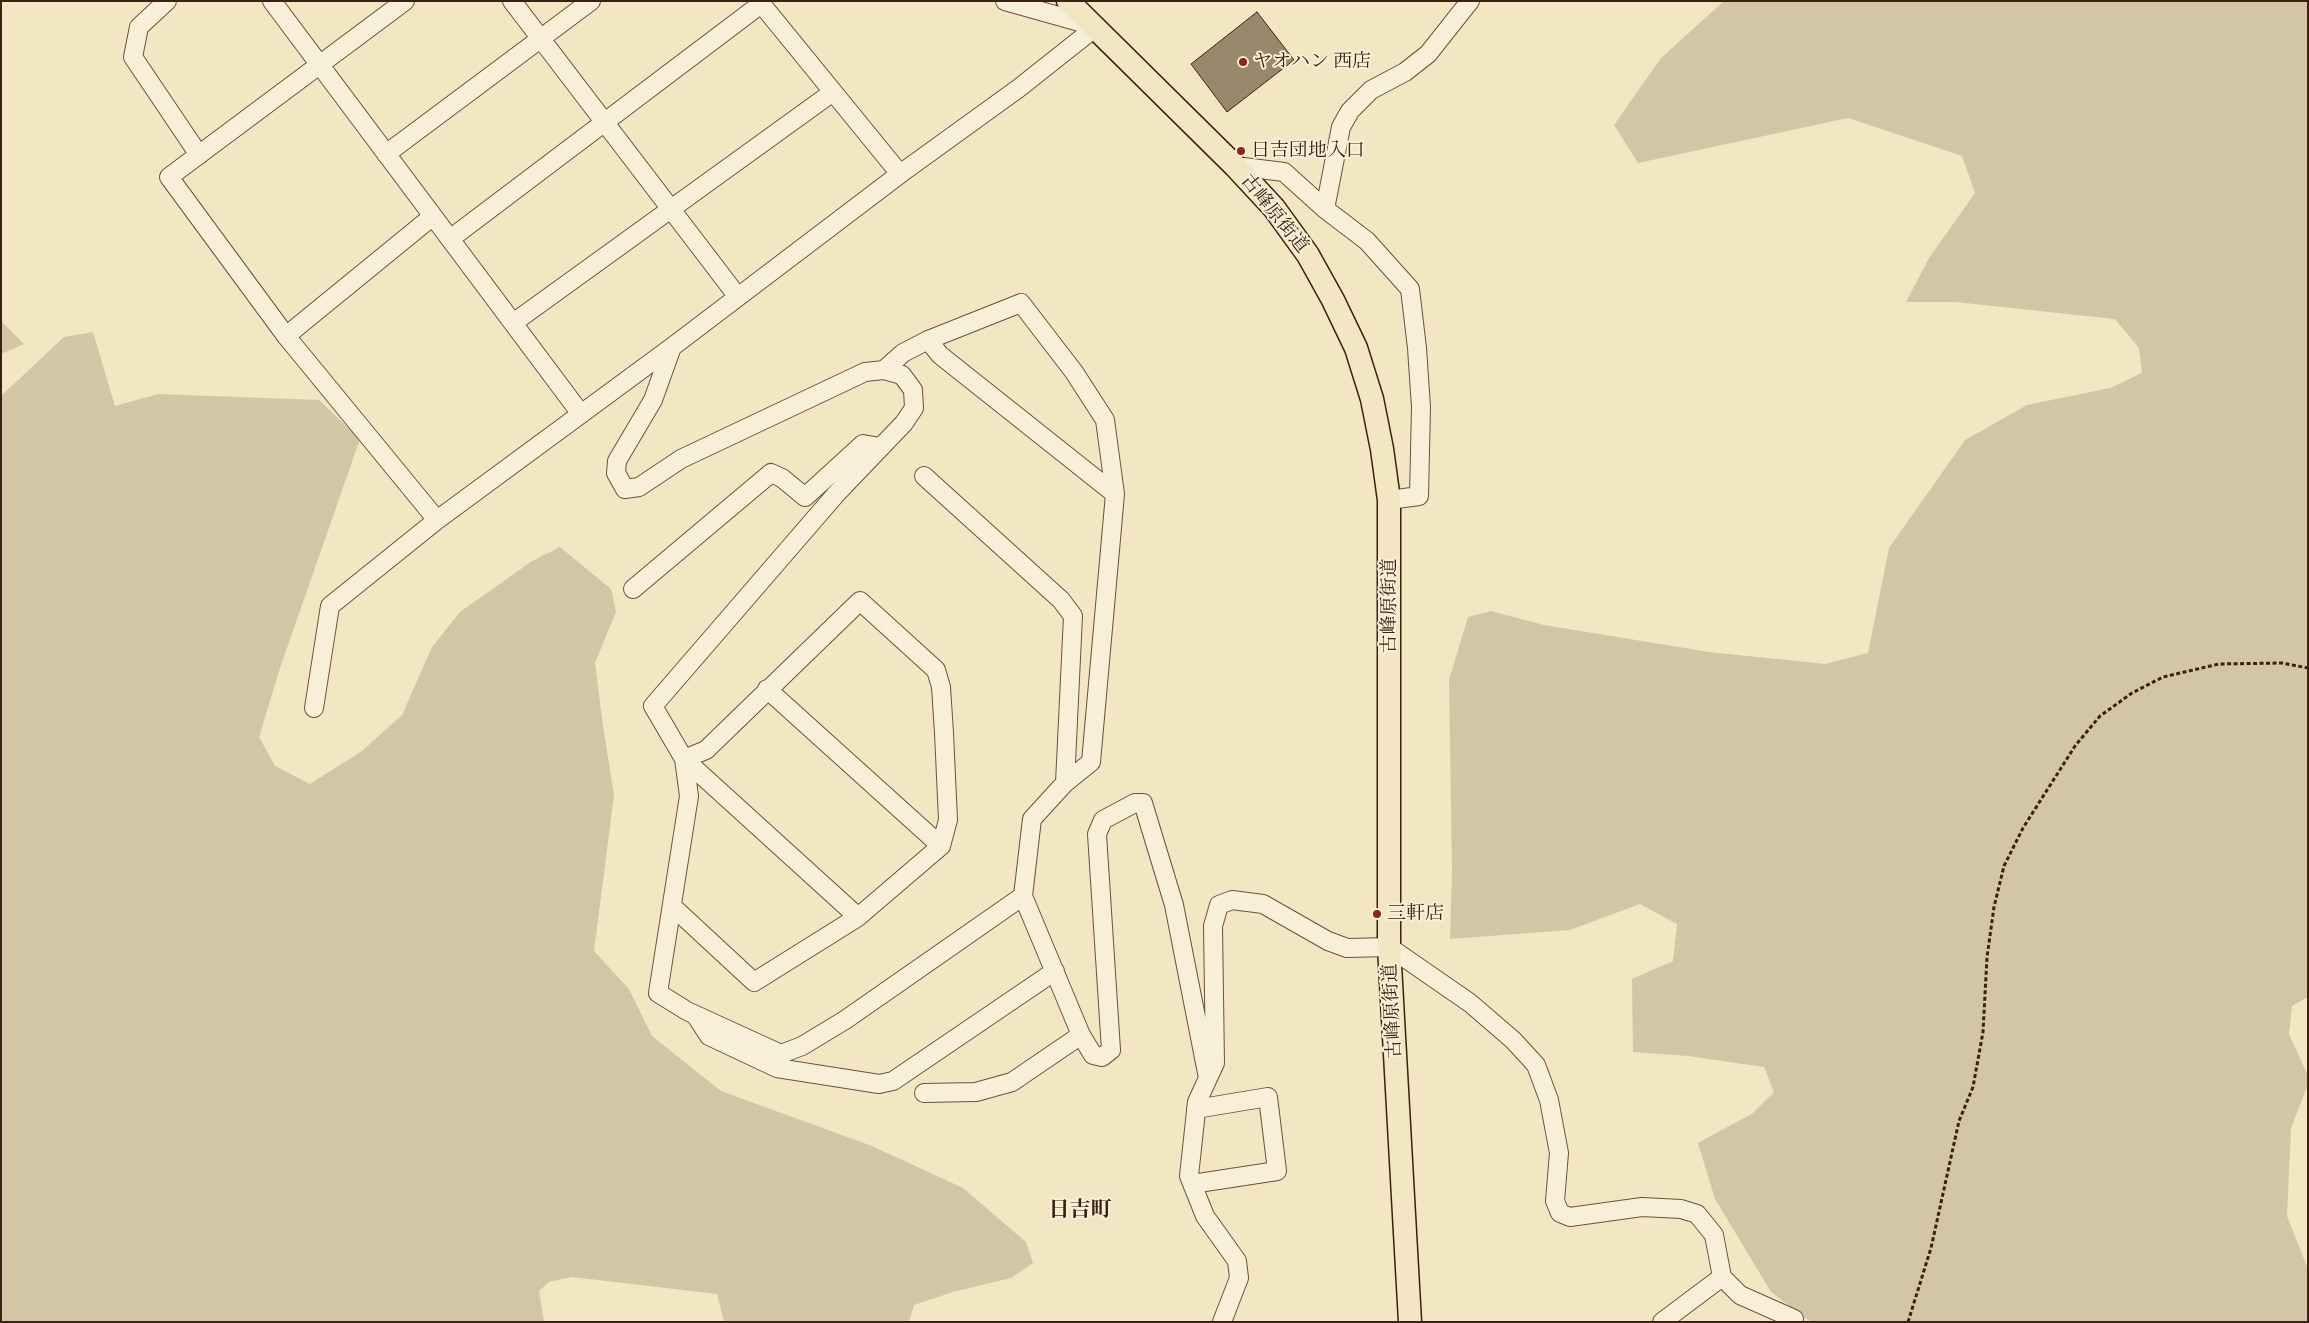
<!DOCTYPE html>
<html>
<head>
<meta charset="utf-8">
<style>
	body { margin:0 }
	#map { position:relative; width:2309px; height:1323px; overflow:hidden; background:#f2e7c2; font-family:"IM FELL French Canon",serif }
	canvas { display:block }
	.frame { position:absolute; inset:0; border:2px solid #3a2210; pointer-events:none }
</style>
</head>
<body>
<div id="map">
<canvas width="2309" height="1323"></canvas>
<div class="frame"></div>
</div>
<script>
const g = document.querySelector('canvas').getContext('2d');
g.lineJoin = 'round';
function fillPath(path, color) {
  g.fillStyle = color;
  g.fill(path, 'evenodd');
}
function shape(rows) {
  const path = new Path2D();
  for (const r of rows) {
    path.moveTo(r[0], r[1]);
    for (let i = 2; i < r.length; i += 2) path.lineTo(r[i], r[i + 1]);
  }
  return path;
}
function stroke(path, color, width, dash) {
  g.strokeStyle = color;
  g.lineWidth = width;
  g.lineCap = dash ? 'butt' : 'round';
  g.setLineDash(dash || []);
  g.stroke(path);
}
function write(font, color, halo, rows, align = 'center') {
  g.font = font + ' "IM FELL French Canon","Noto Serif JP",serif';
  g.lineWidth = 4;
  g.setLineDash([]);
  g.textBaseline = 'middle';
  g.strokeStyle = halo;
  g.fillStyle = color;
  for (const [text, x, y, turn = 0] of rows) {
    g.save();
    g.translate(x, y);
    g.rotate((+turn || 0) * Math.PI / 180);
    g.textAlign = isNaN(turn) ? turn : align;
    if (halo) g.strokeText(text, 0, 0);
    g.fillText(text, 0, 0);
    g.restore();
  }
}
fillPath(shape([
	[1724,1,2308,1,2308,997,2292,1006,2289,1034,2308,1076,2308,1084,2291,1128,2287,1216,2308,1269,2308,1322,1811,1322,1771,1292,1715,1199,1698,1143,1753,1113,1774,1092,1764,1067,1688,1056,1633,1052,1632,979,1673,961,1677,924,1640,904,1570,930,1450,939,1452,871,1449,680,1468,617,1491,611,1544,625,1709,652,1825,664,1868,653,1889,548,1965,440,2027,405,2110,388,2142,373,2139,348,2115,319,1955,302,1906,302,1929,258,1975,193,1962,156,1848,118,1638,163,1614,125,1661,58],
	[1,321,24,344,1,354],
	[93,332,115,406,158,394,319,400,360,439,281,665,259,737,275,766,310,784,362,751,402,715,432,647,460,612,532,561,560,547,611,589,616,612,595,663,603,726,614,795,594,951,629,989,652,1036,721,1091,872,1146,963,1188,1026,1242,1033,1263,1011,1278,953,1292,914,1305,909,1322,724,1322,717,1294,572,1277,549,1282,539,1291,544,1322,1,1322,1,396,64,337]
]), '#d3c6a4');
const building = shape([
	[1257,12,1294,60,1227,112,1191,64,1257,12]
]);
fillPath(building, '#9a886d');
stroke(building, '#3a2210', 1);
const minor = shape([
	[167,1,139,27,133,57,199,155],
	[272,1,581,414],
	[405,1,169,177,286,336,437,520],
	[512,1,738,297],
	[759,1,900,174],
	[1005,1,1094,26],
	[386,154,591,1],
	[1235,166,1284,172,1325,209,1367,241,1410,289,1417,348,1421,407,1419,496,1389,500],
	[1325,209,1341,127,1350,111,1371,90,1405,72,1428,54,1470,1],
	[450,239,761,4],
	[513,323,833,92],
	[286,336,433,216],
	[928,340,940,355,1115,494],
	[672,347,653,400,617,461,616,473,625,489,639,487,681,459,865,372,884,370,902,375,913,390,914,408,904,423,837,493,653,706,684,759,858,917],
	[884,370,903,353,928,340,1021,303,1074,372,1105,420,1115,494,1091,762,1065,783,1032,819,1023,896,1081,1035,1093,1055,1102,1057,1111,1050,1097,834,1103,820,1135,803,1143,803,1174,905,1208,1078],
	[924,476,1061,600,1073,616,1065,783],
	[633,589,771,473,782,478,805,497,863,444,880,447],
	[767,689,941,846],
	[314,708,330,606,437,520,672,347,900,174,1019,88,1096,27],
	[684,759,689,796,658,993,687,1011,781,1054,802,1046,845,1020,1023,896],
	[672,906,754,982,858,917,941,846,948,820,944,733,941,687,936,670,860,601,706,750,684,759],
	[696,1016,709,1036,777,1068,879,1084,893,1081,1055,971],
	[924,1093,976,1092,1012,1082,1081,1035],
	[1192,1184,1277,1171,1268,1097,1196,1109],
	[1222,1322,1239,1278,1237,1261,1205,1216,1189,1176,1197,1102,1215,1063,1213,926,1219,905,1232,900,1263,904,1328,941,1347,948,1389,947,1470,1003,1513,1040,1536,1065,1549,1100,1559,1153,1555,1201,1560,1213,1570,1217,1642,1207,1681,1209,1697,1214,1714,1235,1722,1277,1740,1295,1794,1319],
	[1662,1322,1722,1277]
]);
const major = shape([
	[1068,1,1235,166,1274,208,1308,255,1333,300,1356,348,1372,399,1382,449,1389,500,1389,947,1410,1322]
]);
stroke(minor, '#68533c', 20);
stroke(major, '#3a2210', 25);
stroke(shape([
	[1908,1322,1931,1248,1959,1121,1973,1087,1983,1032,1987,957,1994,907,2004,866,2023,828,2075,746,2100,716,2132,693,2163,677,2219,664,2282,663,2308,668]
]), '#3a2210', 3, [4, 2.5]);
stroke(minor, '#f7efd7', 18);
stroke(major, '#f2e7c2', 22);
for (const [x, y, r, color] of [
	[1243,62,5,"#8f2418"],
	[1241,151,5,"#8f2418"],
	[1377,914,5,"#8f2418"]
]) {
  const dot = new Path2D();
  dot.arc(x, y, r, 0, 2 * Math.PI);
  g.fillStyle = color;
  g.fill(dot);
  stroke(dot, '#f7efd7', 2);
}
write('19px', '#3a2210', '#f7efd7', [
	["ヤオハン 西店",1253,62],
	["日吉団地入口",1251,151],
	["三軒店",1387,914]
], 'left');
write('19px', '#3a2210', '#f7efd7', [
	["古峰原街道",1274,214,51],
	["古峰原街道",1390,606,-90],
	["古峰原街道",1393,1011,-93]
]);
write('bold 21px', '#3a2210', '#f7efd7', [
	["日吉町",1080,1211]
]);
</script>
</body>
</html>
